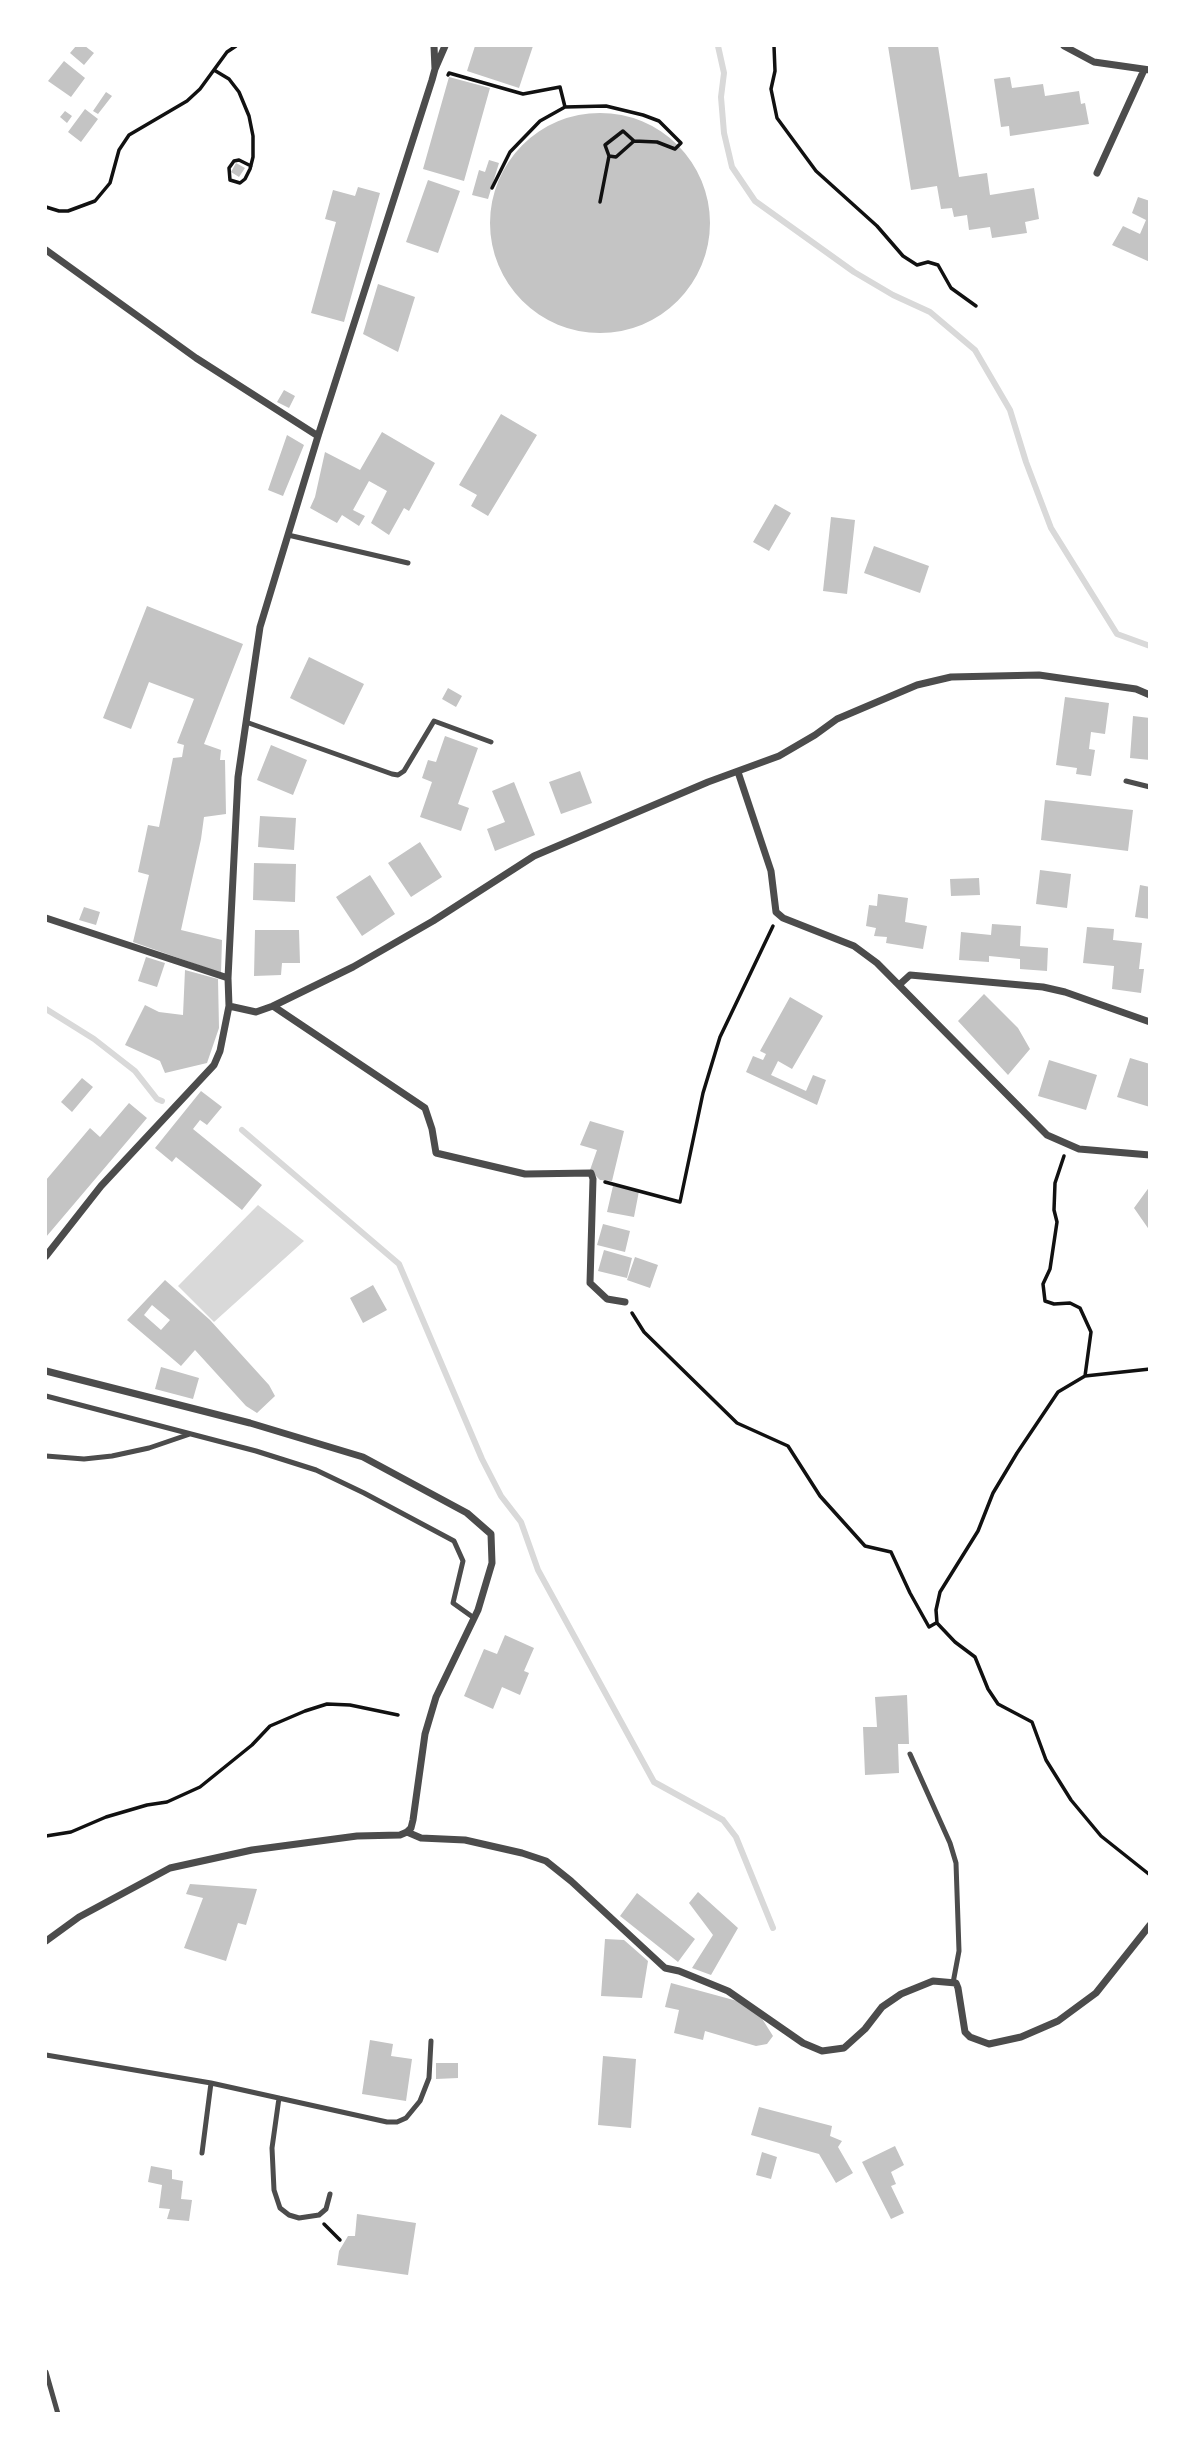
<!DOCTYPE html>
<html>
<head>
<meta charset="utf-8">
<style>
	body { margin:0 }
	#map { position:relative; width:1195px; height:2459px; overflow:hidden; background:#fff; font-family:Helvetica,sans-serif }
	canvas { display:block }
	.frame { position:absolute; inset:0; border:47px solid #fff; pointer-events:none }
</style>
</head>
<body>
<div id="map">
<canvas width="1195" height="2459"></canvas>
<div class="frame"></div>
</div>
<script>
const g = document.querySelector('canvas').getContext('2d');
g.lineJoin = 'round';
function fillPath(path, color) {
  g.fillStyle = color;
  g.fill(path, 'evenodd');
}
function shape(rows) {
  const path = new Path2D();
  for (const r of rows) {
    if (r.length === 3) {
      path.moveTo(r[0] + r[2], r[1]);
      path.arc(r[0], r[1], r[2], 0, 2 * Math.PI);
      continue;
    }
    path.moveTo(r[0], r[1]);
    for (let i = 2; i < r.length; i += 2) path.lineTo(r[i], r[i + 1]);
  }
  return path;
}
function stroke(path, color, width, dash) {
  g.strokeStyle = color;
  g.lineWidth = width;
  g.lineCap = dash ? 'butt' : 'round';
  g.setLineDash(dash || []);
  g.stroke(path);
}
fillPath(shape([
	[258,1205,304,1241,214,1322,178,1286]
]), '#d9d9d9');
stroke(shape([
	[718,46,724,73,721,97,724,133,732,167,755,201,854,272,893,295,930,312,975,350,1010,410,1026,462,1051,528,1117,634,1150,646],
	[46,1009,94,1039,135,1071,157,1099,162,1101],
	[242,1130,399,1264,482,1459,501,1496,521,1522,538,1570,654,1782,723,1820,736,1837,773,1928]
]), '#d9d9d9', 6);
fillPath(shape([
	[76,46,85,46,94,53,84,65,70,53],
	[475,46,533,46,519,88,467,71],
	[888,46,938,46,959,177,987,173,990,195,1034,188,1039,219,1025,222,1027,233,992,238,990,227,969,230,967,215,954,217,952,208,941,209,937,186,911,190],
	[64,61,85,78,71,97,48,81],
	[449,77,490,88,464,181,423,169],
	[1010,77,1012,88,1043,84,1045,96,1079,91,1081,104,1085,103,1089,124,1010,136,1009,126,1001,127,994,79],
	[106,92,112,96,98,114,93,111],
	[85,109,98,119,81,142,68,132],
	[65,111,72,116,67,123,60,117],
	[600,223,110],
	[489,160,499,163,488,199,472,195,479,170,485,172],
	[236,163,245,168,239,177,231,172],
	[428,180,460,191,438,253,406,242],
	[358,187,380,193,344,322,311,313,336,222,325,219,333,190,355,196],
	[1138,197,1150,201,1150,262,1112,245,1123,226,1140,234,1146,220,1132,213],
	[378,284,415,297,398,352,363,334],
	[284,390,295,396,289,408,277,402],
	[501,414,537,435,488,516,471,506,477,495,459,485],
	[382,432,435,463,409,511,404,508,389,535,371,523,387,491,369,481,353,510,365,516,359,526,342,515,337,523,310,508,315,497,325,452,360,470],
	[287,435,304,445,283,496,268,490],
	[775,504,791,513,769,551,753,542],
	[831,517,855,520,847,594,823,591],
	[874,546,929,566,920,593,864,573],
	[147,606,243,644,204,744,221,750,220,760,225,760,226,814,204,817,201,839,181,930,222,940,221,973,133,942,149,875,138,872,148,825,159,827,173,758,182,757,184,745,177,743,194,699,149,682,131,729,103,718],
	[309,657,364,684,344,725,290,698],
	[448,688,462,696,456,707,442,699],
	[1065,697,1109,703,1105,734,1091,732,1089,749,1095,750,1091,776,1076,774,1077,768,1056,765],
	[1133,716,1150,718,1150,760,1130,758],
	[445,736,478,748,458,804,469,808,461,831,420,817,432,782,422,778,428,760,436,762],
	[271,745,307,760,293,795,257,780],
	[580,771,592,803,561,814,549,782],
	[514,782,535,835,495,851,487,829,505,822,492,791],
	[1045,800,1133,810,1128,851,1041,840],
	[260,816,296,818,294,850,258,847],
	[420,842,442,877,411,897,388,863],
	[254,863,296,864,295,902,253,900],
	[1040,870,1071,874,1067,908,1036,904],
	[370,875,395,914,362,936,336,897],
	[979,878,980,895,951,896,950,879],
	[1140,885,1150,887,1150,919,1135,917],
	[878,894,908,898,905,922,927,926,923,949,886,943,887,937,874,936,876,928,866,926,869,905,877,906],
	[84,907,100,912,96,925,79,920],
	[992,924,1021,926,1020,946,1048,948,1047,971,1020,969,1020,959,989,956,989,962,959,960,961,932,991,935],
	[1087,927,1114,929,1113,940,1142,943,1139,969,1144,969,1141,993,1112,989,1114,966,1083,963],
	[255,930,299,930,300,963,282,963,281,975,254,976],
	[146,957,165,963,157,987,138,981],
	[185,970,218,979,219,1028,207,1063,165,1073,160,1061,125,1045,145,1005,159,1012,183,1015],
	[984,994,1018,1028,1030,1049,1008,1075,958,1021],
	[790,997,823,1016,792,1069,778,1061,771,1075,806,1091,813,1075,826,1080,817,1105,746,1072,753,1056,763,1060,766,1054,760,1051],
	[1130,1058,1150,1064,1150,1107,1117,1097],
	[1049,1060,1097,1075,1086,1110,1038,1096],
	[82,1078,93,1087,72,1112,61,1102],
	[201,1091,222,1107,207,1125,200,1120,193,1129,262,1185,242,1210,176,1157,172,1162,155,1148],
	[129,1103,147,1118,46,1237,46,1180,90,1128,100,1137],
	[590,1121,624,1131,612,1181,600,1180,590,1170,597,1150,580,1145],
	[613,1186,639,1191,634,1217,607,1212],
	[1150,1186,1150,1231,1134,1208],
	[603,1224,630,1231,625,1252,597,1245],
	[604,1250,632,1258,627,1278,598,1271],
	[635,1257,658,1265,650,1288,627,1280],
	[165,1280,210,1320,269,1385,275,1396,257,1413,246,1406,195,1350,181,1366,127,1320],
	[152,1305,170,1320,161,1330,144,1315],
	[373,1285,387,1310,363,1323,350,1298],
	[161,1367,199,1378,193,1399,155,1389],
	[505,1635,534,1648,524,1671,529,1673,520,1695,502,1687,493,1709,464,1696,484,1649,497,1654],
	[907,1695,909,1744,898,1744,899,1773,865,1775,863,1727,877,1727,875,1697],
	[190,1884,257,1889,246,1925,238,1923,226,1961,184,1948,203,1898,186,1894],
	[698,1892,738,1928,711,1975,692,1968,713,1935,689,1903],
	[637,1893,695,1939,678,1962,620,1916],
	[605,1939,624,1940,648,1961,642,1998,601,1996],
	[671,1983,741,2002,761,2017,773,2036,767,2044,756,2046,705,2031,703,2040,674,2033,679,2010,665,2007],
	[370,2040,393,2044,391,2056,412,2059,406,2101,362,2094],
	[603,2056,636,2059,631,2128,598,2125],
	[436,2063,458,2063,458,2078,436,2079],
	[759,2107,832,2126,830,2136,842,2141,838,2147,853,2173,836,2183,819,2154,751,2135],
	[895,2146,904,2165,891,2172,896,2184,891,2186,904,2213,891,2219,862,2162],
	[762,2152,777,2157,771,2179,756,2175],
	[151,2166,172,2170,172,2179,183,2181,181,2199,192,2200,189,2221,167,2219,170,2209,159,2208,162,2185,148,2182],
	[357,2214,416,2223,408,2275,337,2265,339,2251,348,2236,355,2236]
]), '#c4c4c4');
stroke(shape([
	[774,46,775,71,771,89,777,118,816,171,877,226,903,256,917,265,928,262,938,265,951,288,976,306],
	[214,70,229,79,239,92,249,116,253,136,253,157,250,169,245,179,240,183,230,180,229,168,234,161,239,160,251,166],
	[448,75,449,73,523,94,560,87,565,107],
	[609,156,605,145,623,131,634,141],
	[492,188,510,152,540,121,565,107,606,106,643,115,659,121,681,143,675,149,657,142,634,141,616,157,609,156],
	[600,202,609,156],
	[46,207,59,211,68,211,95,201,110,183,119,150,129,135,187,101,200,89,227,52,236,46],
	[1064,1156,1055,1183,1054,1210,1057,1222,1050,1269,1043,1284,1045,1301,1054,1304,1070,1303,1080,1308,1091,1332,1085,1376],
	[605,1182,680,1202,703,1093,720,1037,773,926],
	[632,1313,644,1332,737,1423,788,1446,820,1496,865,1546,891,1552,910,1593,929,1627,936,1623],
	[1150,1369,1085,1376,1058,1392,1017,1453,993,1493,978,1531,940,1592,936,1610,937,1623,955,1642,975,1657,988,1689,998,1704,1032,1722,1046,1760,1071,1800,1101,1836,1150,1875],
	[46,1836,71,1832,106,1817,147,1805,167,1802,200,1787,252,1745,270,1726,305,1711,327,1704,350,1705,398,1715],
	[324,2224,340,2240]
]), '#111', 3.5);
stroke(shape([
	[288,535,408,563],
	[246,722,392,774,398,775,404,771,434,721,491,742],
	[1126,781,1150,787],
	[46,1396,256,1451,316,1470,364,1493,454,1541,463,1561,453,1603,474,1618],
	[46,1456,84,1459,112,1456,149,1448,190,1434],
	[910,1754,950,1843,956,1863,959,1951,953,1983],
	[46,2055,211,2083,387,2122,397,2122,406,2118,420,2101,429,2078,431,2041],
	[279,2098,272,2148,274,2190,280,2208,289,2215,299,2218,319,2215,326,2209,330,2194],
	[202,2153,211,2083],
	[46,2372,58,2414]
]), '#4c4c4c', 5);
stroke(shape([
	[1064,46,1094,62,1150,70],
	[435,69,445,46],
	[1097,173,1144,70],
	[46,250,196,358,318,436],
	[738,772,771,871,776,912,783,918,854,946,877,963,1047,1135,1079,1149,1150,1155],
	[46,918,228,978],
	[899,985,910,975,1043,987,1065,992,1150,1022],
	[229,1006,256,1012,273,1006,353,967,433,921,534,856,708,782,779,756,815,735,837,719,917,685,951,677,1039,675,1136,689,1150,695],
	[273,1006,425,1108,432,1129,436,1153,525,1174,591,1173,593,1179,590,1283,607,1299,625,1302],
	[46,1256,101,1186,214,1065,220,1051,229,1006,228,978,238,777,260,627,318,436,432,80,435,69,434,46],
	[46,1371,250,1423,363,1457,467,1513,491,1534,492,1563,478,1610,436,1697,425,1734,413,1820,411,1828,407,1832,400,1835,357,1836,252,1850,170,1868,79,1917,46,1941],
	[407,1832,421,1838,465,1840,522,1853,546,1861,571,1881,665,1968,679,1971,728,1991,803,2043,822,2051,844,2048,865,2029,882,2007,901,1994,933,1981,956,1983,958,1988,965,2032,970,2037,989,2044,1021,2037,1058,2021,1096,1993,1150,1925]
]), '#4c4c4c', 7);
</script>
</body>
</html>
